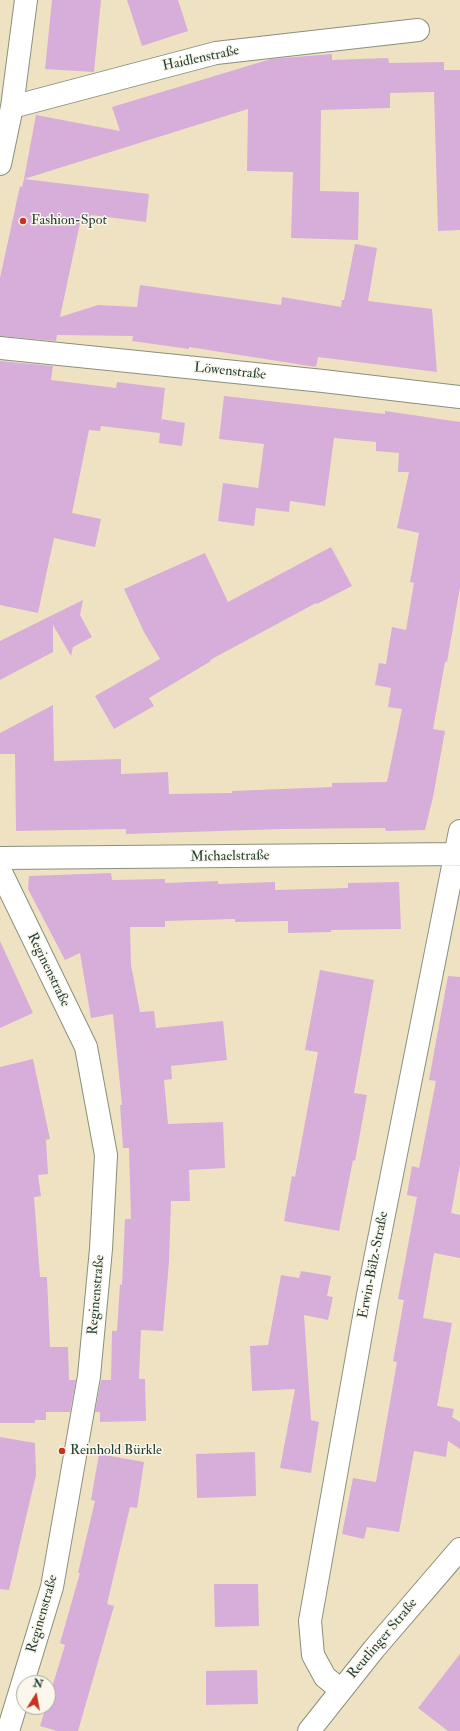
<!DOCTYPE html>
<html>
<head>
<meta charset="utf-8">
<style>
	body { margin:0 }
	#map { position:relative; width:460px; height:1731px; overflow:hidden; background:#efe2c3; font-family:"IM FELL Double Pica",serif }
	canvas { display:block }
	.north { position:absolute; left:16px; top:1675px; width:40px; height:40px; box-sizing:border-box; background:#fbf7ec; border:1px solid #a3ada2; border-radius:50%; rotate:11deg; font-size:11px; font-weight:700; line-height:16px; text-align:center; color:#1f3d34 }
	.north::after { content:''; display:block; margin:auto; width:14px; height:18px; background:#c8321e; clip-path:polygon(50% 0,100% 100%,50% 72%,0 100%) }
</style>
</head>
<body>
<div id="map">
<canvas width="460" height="1731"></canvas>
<div class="north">N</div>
</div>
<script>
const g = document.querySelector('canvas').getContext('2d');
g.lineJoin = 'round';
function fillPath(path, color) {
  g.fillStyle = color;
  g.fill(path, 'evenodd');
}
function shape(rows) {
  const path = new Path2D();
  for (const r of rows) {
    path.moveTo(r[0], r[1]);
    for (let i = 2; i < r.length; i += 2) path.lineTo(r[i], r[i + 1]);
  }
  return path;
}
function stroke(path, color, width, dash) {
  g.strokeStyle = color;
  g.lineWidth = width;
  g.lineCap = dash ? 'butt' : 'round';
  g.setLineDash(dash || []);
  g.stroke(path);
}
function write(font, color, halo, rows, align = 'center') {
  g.font = font + ' "IM FELL Double Pica",serif';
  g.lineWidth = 3;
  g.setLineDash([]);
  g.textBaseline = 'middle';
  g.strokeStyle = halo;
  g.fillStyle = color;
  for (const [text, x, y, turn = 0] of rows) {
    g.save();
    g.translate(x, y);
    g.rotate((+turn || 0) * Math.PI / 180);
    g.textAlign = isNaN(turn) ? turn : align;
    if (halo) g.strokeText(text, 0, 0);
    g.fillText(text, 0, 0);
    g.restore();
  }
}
fillPath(shape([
	[52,0,101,0,94,72,45,69],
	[127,0,178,0,188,31,142,46],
	[332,54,332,60,388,58,389,63,444,62,444,70,460,70,460,230,438,231,434,92,390,93,390,108,321,110,320,191,359,192,358,240,291,238,293,172,247,171,248,109,24,179,36,115,120,131,112,107,271,59],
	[24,179,149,194,146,222,91,215,89,225,80,223,60,317,98,305,137,307,140,285,281,305,282,297,341,307,342,300,344,300,355,244,377,248,368,301,432,309,437,372,318,357,316,367,189,347,189,349,132,341,133,336,57,335,56,341,0,336,0,278,20,186,22,187],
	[0,361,53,366,51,380,116,388,117,382,165,388,161,424,162,419,185,423,182,446,159,443,160,433,101,426,100,431,89,430,72,513,101,519,95,547,54,538,38,613,0,605],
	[224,396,385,414,385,411,460,422,460,587,447,662,445,662,433,729,445,731,433,797,425,830,386,831,385,828,282,829,126,834,126,829,16,831,15,754,0,754,0,733,53,705,54,761,121,759,121,774,168,772,169,794,232,793,232,791,332,787,332,783,387,782,402,709,388,707,391,688,375,685,379,663,386,664,392,627,406,630,414,583,410,582,419,533,397,528,409,472,398,472,399,453,376,451,376,442,334,438,325,506,290,501,289,512,256,508,254,526,218,521,223,483,258,488,256,504,264,444,219,439],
	[331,547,352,586,317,604,316,603,210,660,211,661,149,698,154,706,114,729,95,696,160,659,144,632,124,589,205,553,228,602],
	[83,600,80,615,92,637,73,647,71,656,53,625,53,652,0,680,0,641],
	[111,873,112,880,165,879,165,883,218,881,218,884,275,882,275,890,348,888,348,883,399,882,401,929,331,930,331,932,288,933,288,921,235,922,235,919,165,921,165,927,130,927,131,965,140,1012,154,1011,156,1028,223,1021,227,1060,171,1066,172,1079,164,1080,168,1124,223,1122,225,1168,189,1170,190,1201,171,1201,169,1262,163,1331,141,1330,139,1379,145,1379,146,1421,100,1422,100,1412,95,1412,101,1380,111,1380,112,1331,117,1331,120,1284,122,1285,125,1219,131,1219,129,1148,123,1148,120,1105,122,1105,113,1014,91,1018,80,953,65,960,28,889,29,876],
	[0,941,33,1013,0,1028],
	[320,970,374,980,354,1093,367,1095,355,1161,353,1160,339,1231,284,1221,292,1176,295,1177,318,1052,305,1050],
	[448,976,460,977,460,1165,451,1213,460,1215,460,1258,434,1253,423,1318,452,1323,437,1406,454,1409,452,1417,460,1422,460,1449,448,1441,446,1457,414,1451,399,1532,367,1527,364,1539,342,1534,353,1478,376,1482,397,1362,393,1361,404,1300,398,1299,417,1197,407,1195,412,1166,419,1168,436,1081,429,1080],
	[33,1059,50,1139,46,1140,48,1174,38,1175,41,1196,34,1197,40,1277,47,1277,50,1347,68,1347,69,1380,76,1380,70,1412,46,1412,46,1420,35,1420,35,1423,0,1423,0,1067],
	[301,1271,331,1276,327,1296,333,1297,328,1320,304,1315,311,1420,319,1422,311,1473,280,1468,295,1389,252,1391,250,1346,268,1345,281,1275,299,1278],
	[0,1437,35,1443,36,1475,9,1590,0,1589],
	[255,1452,256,1496,197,1498,196,1454],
	[99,1454,144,1462,137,1508,130,1507,107,1604,114,1606,78,1731,57,1731,40,1726,46,1707,48,1707,48,1700,65,1645,60,1643,80,1573,78,1573,95,1501,91,1500],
	[214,1584,258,1584,259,1626,215,1627],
	[460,1654,460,1731,448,1731,418,1708],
	[257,1670,258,1704,206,1705,206,1671]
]), '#d6aed9');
const minor = shape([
	[12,107,216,53,418,30],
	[0,164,12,107,26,0],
	[0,348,323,381,460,397],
	[0,858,460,854],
	[0,870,86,1047,106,1155,101,1249,89,1376,52,1587,8,1731],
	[341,1690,325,1677,313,1655,310,1621,367,1300,460,831]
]);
const tertiary = shape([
	[309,1731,374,1649,460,1549]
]);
stroke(minor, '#87907c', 24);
stroke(tertiary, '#87907c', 24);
stroke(minor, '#fff', 22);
stroke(tertiary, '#fff', 22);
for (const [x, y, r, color] of [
	[23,221,4,"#c8321e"],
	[62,1451,4,"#c8321e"]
]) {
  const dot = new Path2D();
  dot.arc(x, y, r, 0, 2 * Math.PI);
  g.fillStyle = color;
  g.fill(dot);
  stroke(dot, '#fbf7ec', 1.5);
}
write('14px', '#1f3d34', '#fbf7ec', [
	["Haidlenstraße",201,59,-12],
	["Löwenstraße",230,372,6],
	["Michaelstraße",230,857,-1],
	["Reginenstraße",48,970,64],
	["Erwin-Bälz-Straße",374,1265,-79],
	["Reginenstraße",97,1295,-85],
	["Reginenstraße",43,1614,-74],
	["Reutlinger Straße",383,1639,-50]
]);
write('14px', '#1f3d34', '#fbf7ec', [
	["Fashion-Spot",31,221],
	["Reinhold Bürkle",70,1451]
], 'left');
</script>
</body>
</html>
